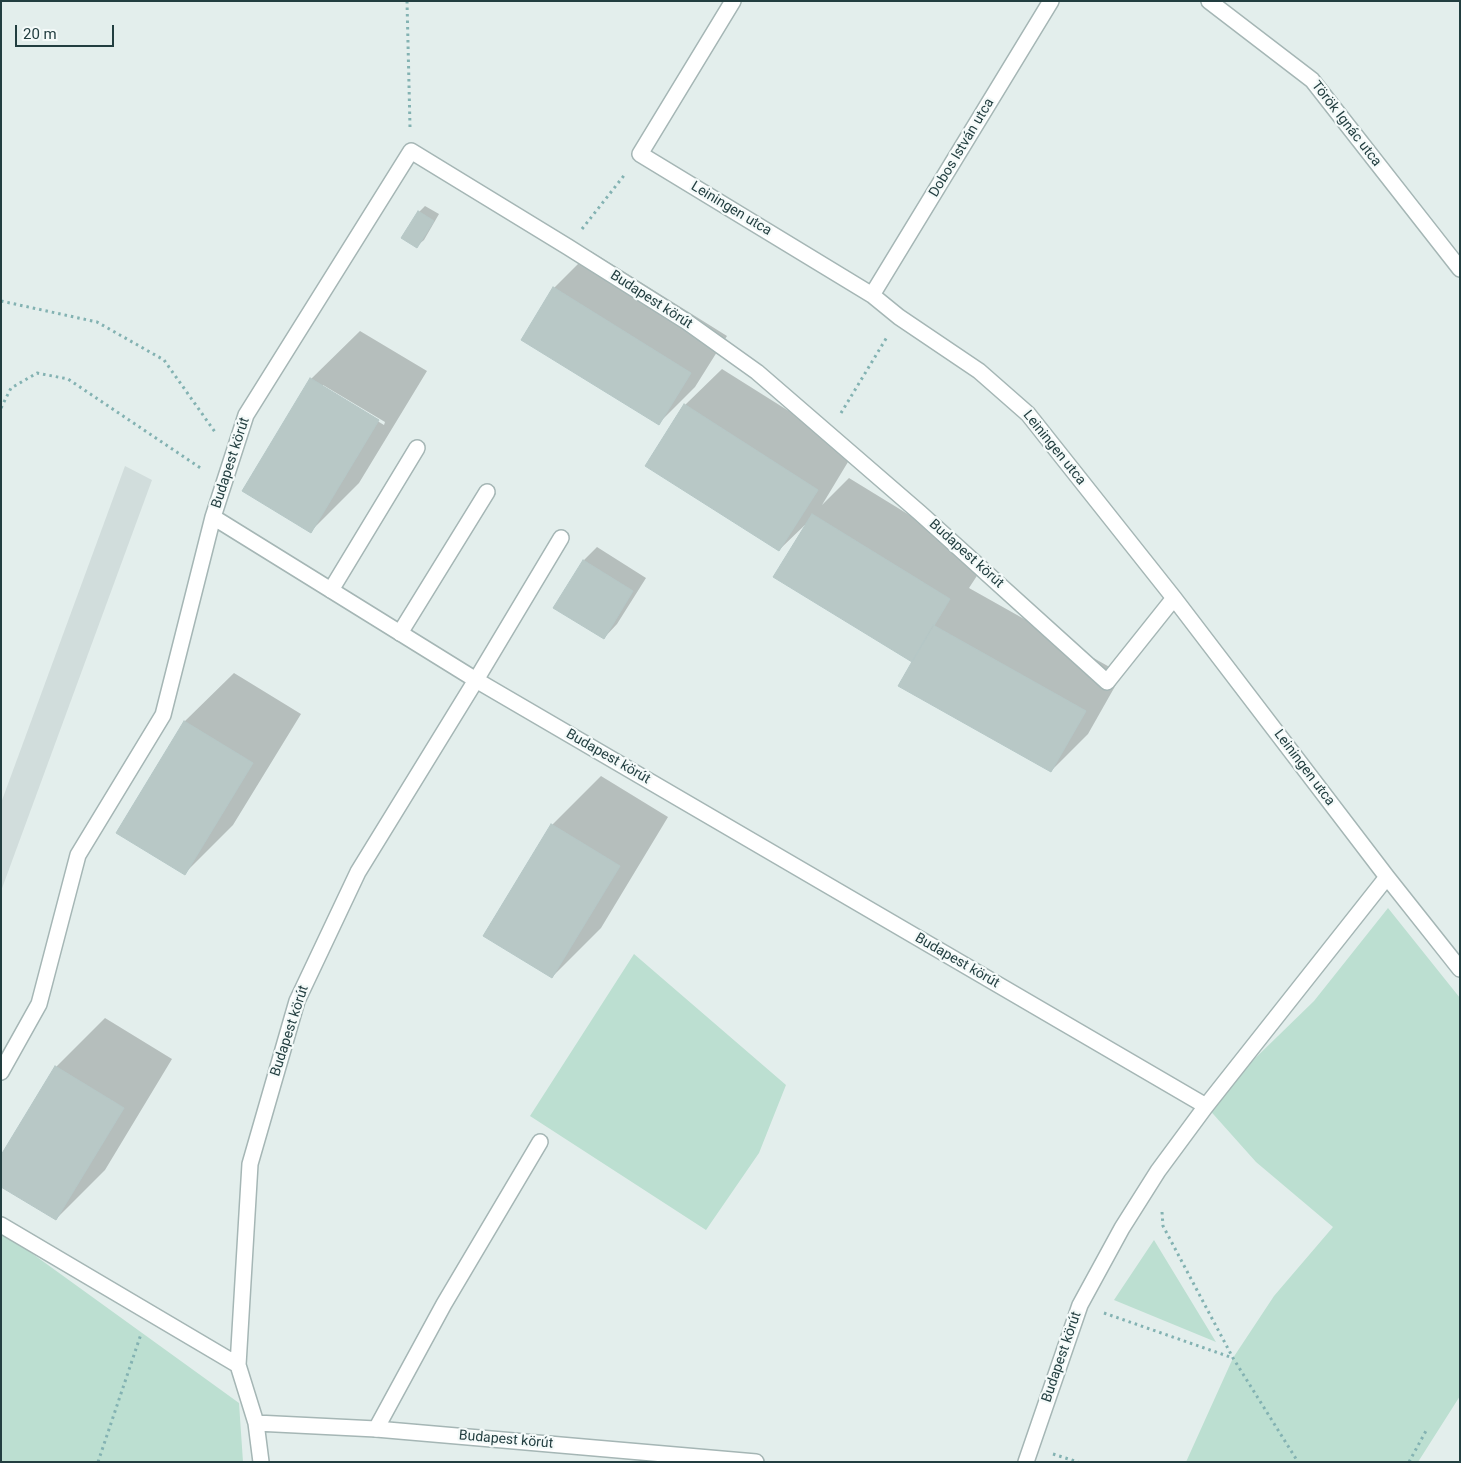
<!DOCTYPE html>
<html>
<head>
<meta charset="utf-8">
<style>
	body { margin:0 }
	#map { position:relative; width:1461px; height:1463px; overflow:hidden; background:#e3eeec; font-family:Roboto,sans-serif }
	canvas { display:block }
	.frame { position:absolute; inset:0; border:2px solid #223e40; pointer-events:none }
	.scale { position:absolute; left:15px; top:25px; width:99px; height:22px; box-sizing:border-box; border:2px solid #223e40; border-top:0; padding-left:6px; font-size:15px; line-height:18px; white-space:nowrap; color:#223e40; -webkit-text-stroke:4px #f4faf9; paint-order:stroke }
</style>
</head>
<body>
<div id="map">
<canvas width="1461" height="1463"></canvas>
<div class="frame"></div>
<div class="scale">20 m</div>
</div>
<script>
const g = document.querySelector('canvas').getContext('2d');
g.lineJoin = 'round';
function fillPath(path, color) {
  g.fillStyle = color;
  g.fill(path, 'evenodd');
}
function shape(rows) {
  const path = new Path2D();
  for (const r of rows) {
    path.moveTo(r[0], r[1]);
    for (let i = 2; i < r.length; i += 2) path.lineTo(r[i], r[i + 1]);
  }
  return path;
}
function stroke(path, color, width, dash) {
  g.strokeStyle = color;
  g.lineWidth = width;
  g.lineCap = dash ? 'butt' : 'round';
  g.setLineDash(dash || []);
  g.stroke(path);
}
function write(font, color, halo, rows, align = 'center') {
  g.font = font + ' Roboto,sans-serif';
  g.lineWidth = 4.5;
  g.setLineDash([]);
  g.textBaseline = 'middle';
  g.strokeStyle = halo;
  g.fillStyle = color;
  for (const [text, x, y, turn = 0] of rows) {
    g.save();
    g.translate(x, y);
    g.rotate((+turn || 0) * Math.PI / 180);
    g.textAlign = isNaN(turn) ? turn : align;
    if (halo) g.strokeText(text, 0, 0);
    g.fillText(text, 0, 0);
    g.restore();
  }
}
fillPath(shape([
	[125,466,152,480,1,891,1,803]
]), '#d1dddc');
fillPath(shape([
	[1388,908,1460,998,1460,1396,1418,1462,1186,1462,1233,1358,1274,1296,1333,1227,1256,1162,1206,1106,1314,1001],
	[634,954,786,1085,759,1153,706,1230,530,1116],
	[1,1231,239,1403,243,1462,1,1462],
	[1154,1240,1216,1342,1114,1300]
]), '#bcdfd1');
fillPath(shape([
	[425,206,439,214,424,240,417,246,419,212],
	[591,251,727,336,695,387,658,424,554,288],
	[360,331,427,371,359,483,311,531,311,379],
	[323,385,385,422,384,425,323,388],
	[722,369,854,452,822,505,849,478,986,562,969,588,1122,674,1088,734,1051,771,914,662,807,523,779,550,685,405],
	[597,547,646,578,617,624,604,638,584,560],
	[234,673,301,714,233,825,185,873,118,833,185,721],
	[601,776,668,817,601,928,552,977,485,936,552,825],
	[105,1018,172,1059,105,1170,56,1219,56,1067]
]), '#0003');
const building = shape([
	[418,211,434,221,417,248,401,238,418,211],
	[553,287,691,373,659,425,521,340,553,287],
	[310,378,379,420,311,533,242,491,310,378],
	[684,404,818,490,779,551,645,466,684,404],
	[812,514,950,599,912,662,773,577,812,514],
	[583,560,633,591,604,639,553,608,583,560],
	[933,625,1086,711,1051,772,898,686,933,625],
	[184,721,253,763,185,875,116,833,184,721],
	[551,824,620,866,552,978,483,936,551,824],
	[55,1066,124,1108,56,1220,1,1187,1,1155,55,1066]
]);
fillPath(building, '#b8c8c6');
stroke(building, '#b5c7c6', 1);
const lane = shape([
	[331,590,417,448],
	[400,633,487,492],
	[476,680,561,538],
	[376,1429,444,1304,540,1142]
]);
const street = shape([
	[733,1,640,154,872,295,899,317,979,371,1028,414,1174,598,1387,877,1460,969],
	[1209,1,1312,80,1460,269],
	[872,295,1051,1],
	[213,517,476,680,1206,1106],
	[1,1072,39,1004,78,855,163,715,213,517,246,415,411,151,568,247,687,322,757,372,920,513,1107,682,1174,598],
	[1,1225,238,1365],
	[256,1423,376,1429,756,1462],
	[261,1462,256,1423,238,1365,250,1164,297,1001,358,872,476,680],
	[1026,1462,1080,1305,1122,1228,1158,1171,1206,1106,1387,877]
]);
stroke(lane, '#a5b6b5', 18);
stroke(street, '#a5b6b5', 18);
stroke(shape([
	[407,1,410,127],
	[582,229,626,173],
	[1,301,97,322,164,360,215,432],
	[1,408,11,388,37,373,68,379,202,469],
	[841,413,887,337],
	[1162,1212,1163,1226,1233,1358,1298,1462],
	[1104,1313,1233,1358],
	[1053,1454,1078,1462],
	[98,1462,141,1334],
	[1409,1462,1427,1429]
]), '#83b2b2', 3, [2.5, 4]);
stroke(lane, '#fff', 15);
stroke(street, '#fff', 15);
write('14px', '#223e40', '#f4faf9', [
	["Török Ignác utca",1346,124,52],
	["Dobos István utca",962,148,-59],
	["Leiningen utca",731,209,31],
	["Budapest körút",651,300,33],
	["Leiningen utca",1054,448,51],
	["Budapest körút",231,463,-72],
	["Budapest körút",966,554,42],
	["Budapest körút",608,757,30],
	["Leiningen utca",1304,768,53],
	["Budapest körút",957,961,30],
	["Budapest körút",290,1031,-72],
	["Budapest körút",1062,1357,-71],
	["Budapest körút",506,1440,5]
]);
</script>
</body>
</html>
